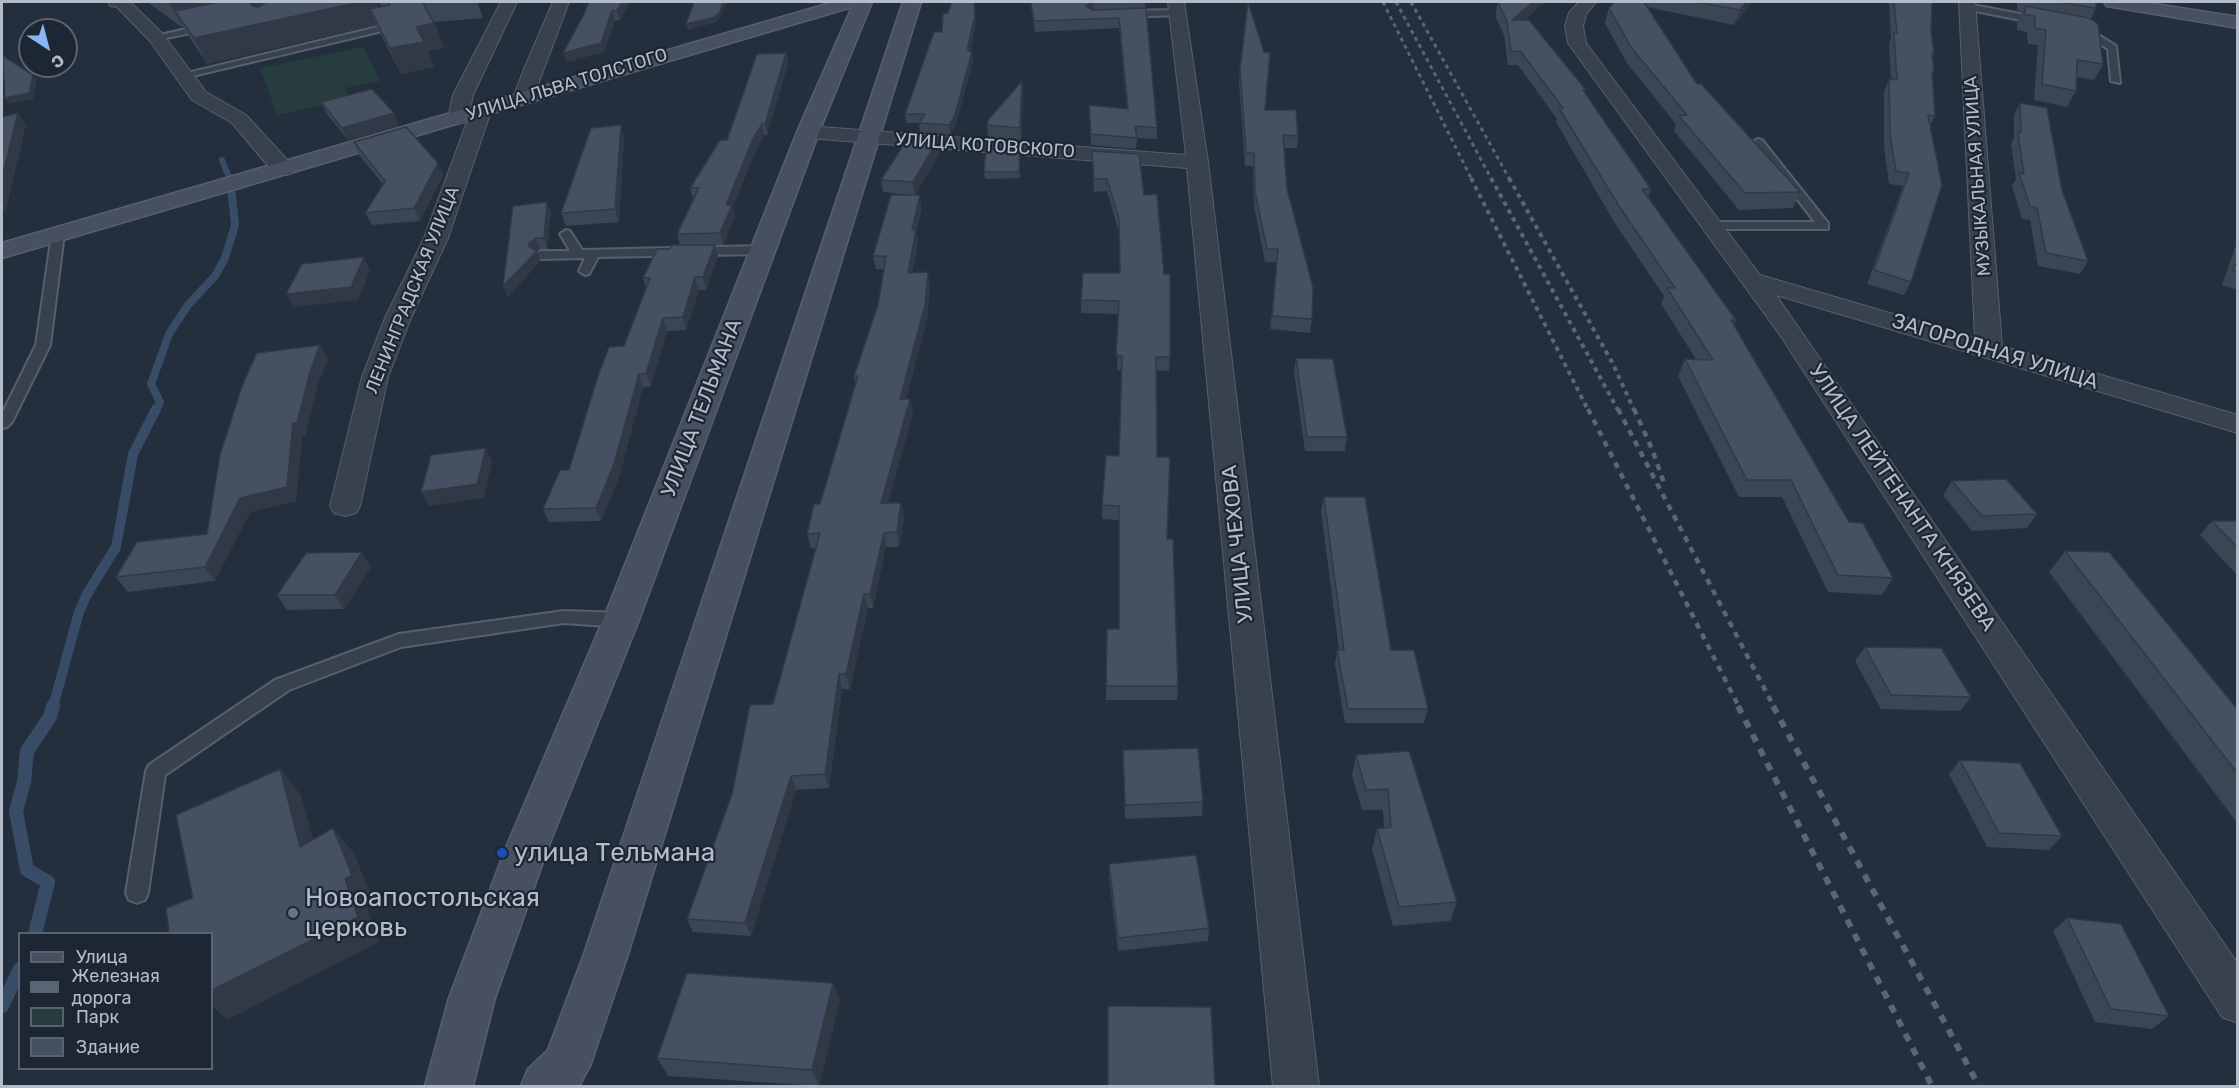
<!DOCTYPE html>
<html>
<head>
<meta charset="utf-8">
<style>
	body { margin:0 }
	#map { position:relative; width:2239px; height:1088px; overflow:hidden; background:#242f3e; font-family:Rubik,sans-serif }
	canvas { display:block }
	.frame { position:absolute; inset:0; border:3px solid #b4bcc9; pointer-events:none }
	.legend { position:absolute; left:18px; top:932px; width:195px; height:138px; box-sizing:border-box; background:#1d2633; border:2px solid #59626f; margin:0; padding:8px 10px; list-style:none; font-size:18px; color:#b4bcc9 }
	.legend li { display:flex; align-items:center; gap:12px; height:30px }
	.legend b { width:30px; border:2px solid #59626f }
	.north { position:absolute; left:18px; top:18px; width:60px; height:60px; box-sizing:border-box; background:#1d2633; border:2px solid #59626f; border-radius:50%; rotate:144deg; font-size:16px; font-weight:700; line-height:24px; text-align:center; color:#b4bcc9 }
	.north::after { content:''; display:block; margin:auto; width:21px; height:27px; background:#8ab4f8; clip-path:polygon(50% 0,100% 100%,50% 72%,0 100%) }
</style>
</head>
<body>
<div id="map">
<canvas width="2239" height="1088"></canvas>
<div class="frame"></div>
<ul class="legend">
<li><b style="height:8px;background:#465061"></b>Улица</li>
<li><b style="height:8px;background:#5a6575"></b>Железная дорога</li>
<li><b style="height:16px;background:#263c3f"></b>Парк</li>
<li><b style="height:16px;background:#455162"></b>Здание</li>
</ul>
<div class="north">С</div>
</div>
<script>
const g = document.querySelector('canvas').getContext('2d');
g.lineJoin = 'round';
function fillPath(path, color) {
  g.fillStyle = color;
  g.fill(path, 'evenodd');
}
function shape(rows) {
  const path = new Path2D();
  for (const r of rows) {
    path.moveTo(r[0], r[1]);
    for (let i = 2; i < r.length; i += 2) path.lineTo(r[i], r[i + 1]);
  }
  return path;
}
function stroke(path, color, width, dash) {
  g.strokeStyle = color;
  g.lineWidth = width;
  g.lineCap = dash ? 'butt' : 'round';
  g.setLineDash(dash || []);
  g.stroke(path);
}
function write(font, color, halo, rows, align = 'center') {
  g.font = font + ' Rubik,sans-serif';
  g.lineWidth = 4.5;
  g.setLineDash([]);
  g.textBaseline = 'middle';
  g.strokeStyle = halo;
  g.fillStyle = color;
  for (const [text, x, y, turn = 0] of rows) {
    g.save();
    g.translate(x, y);
    g.rotate((+turn || 0) * Math.PI / 180);
    g.textAlign = isNaN(turn) ? turn : align;
    if (halo) g.strokeText(text, 0, 0);
    g.fillText(text, 0, 0);
    g.restore();
  }
}
fillPath(shape([
	[363,47,380,81,345,88,350,99,277,115,260,68]
]), '#263c3f');
stroke(shape([
	[222,160,230,180]
]), '#394c67', 6);
stroke(shape([
	[156,410,160,402,151,384,169,334,188,305,215,276,225,258,235,225,230,178]
]), '#394c67', 8);
stroke(shape([
	[53,707,79,612,87,594,116,547,133,454,156,409]
]), '#394c67', 10);
stroke(shape([
	[35,934,48,882,27,870,16,811,24,782,27,751,50,717,53,706],
	[2,1006,20,969]
]), '#394c67', 14);
const lane = shape([
	[1968,4,2041,18,2046,21,2041,24,1965,9,1964,7,1968,4],
	[1177,10,1180,11,1180,15,1124,17,1119,14,1124,11,1177,10],
	[394,20,399,23,399,27,184,78,179,75,390,24,394,20],
	[208,24,211,25,211,29,156,40,151,37,208,24],
	[2078,26,2084,26,2116,46,2120,83,2111,81,2108,49,2078,30,2078,26],
	[1758,139,1762,140,1828,223,1828,229,1709,229,1709,223,1713,222,1815,222,1753,142,1758,139],
	[58,230,64,234,50,345,12,422,7,427,2,428,2,414,36,345,52,234,58,230],
	[566,230,570,231,582,250,762,246,768,250,762,254,598,257,589,274,585,275,579,271,585,258,540,259,534,255,540,251,570,251,560,234,566,230],
	[564,611,621,613,627,615,630,620,627,625,621,627,564,623,401,647,289,690,165,775,148,893,145,900,137,903,129,900,126,893,146,771,149,765,275,680,399,634,564,611]
]);
const street = shape([
	[108,2,130,2,162,33,206,92,246,115,291,164,294,169,291,174,283,175,275,174,232,123,192,100,150,41,117,7,110,6,108,2],
	[501,2,517,2,473,95,468,118,465,122,458,124,451,122,448,118,453,95,501,2],
	[553,2,569,2,533,98,530,102,516,102,513,98,524,69,553,2],
	[1168,2,1184,2,1208,162,1319,1086,1273,1086,1187,168,808,138,801,136,798,132,801,128,808,126,1186,155,1168,2],
	[1579,2,1596,2,1586,14,1583,26,1586,43,1760,275,1975,338,1959,2,1975,2,2002,346,2238,415,2238,433,1776,295,2238,964,2238,1023,2222,1017,1780,335,1568,43,1565,26,1569,13,1579,2],
	[481,105,488,107,491,111,448,238,411,318,388,377,360,506,356,513,345,516,334,513,330,506,362,377,385,318,424,238,471,111,474,107,481,105]
]);
const secondary = shape([
	[834,2,872,2,819,132,639,620,549,845,495,998,473,1086,425,1086,449,998,507,845,603,620,797,132,852,7,2,258,2,243,834,2],
	[903,2,921,2,628,954,590,1066,579,1086,521,1086,528,1069,548,1050,584,954,903,2],
	[2104,2,2142,2,2238,17,2238,28,2113,7,2107,6,2104,2]
]);
stroke(lane, '#565f6c', 4);
stroke(street, '#565f6c', 2);
stroke(secondary, '#565f6c', 3);
fillPath(lane, '#38414e');
fillPath(street, '#38414e');
fillPath(secondary, '#465061');
stroke(shape([
	[1383,2,1472,180],
	[1396,2,1492,180],
	[1411,2,1510,180]
]), '#5a6575', 3, [4, 4]);
stroke(shape([
	[1471,178,1588,410],
	[1491,178,1618,410],
	[1509,178,1613,364,1634,410]
]), '#5a6575', 4, [4.5, 4.5]);
stroke(shape([
	[1588,409,1739,707],
	[1618,409,1774,707],
	[1634,409,1652,449,1665,486]
]), '#5a6575', 4.5, [6, 6]);
stroke(shape([
	[1738,706,1932,1086],
	[1773,706,1979,1086]
]), '#5a6575', 6, [8, 8]);
fillPath(shape([
	[147,2,376,2,378,7,382,6,377,2,477,2,483,18,434,22,444,48,428,51,434,67,401,74,376,25,207,64,188,35,184,28,183,28],
	[629,2,620,20,615,21,604,52,566,62,585,12],
	[1030,2,1145,2,1145,8,1157,128,1157,139,1137,138,1136,149,1091,145,1089,105,1127,109,1119,28,1035,32],
	[1498,2,1545,2,1524,20,1586,90,1585,94,1651,189,1648,198,1736,320,1734,325,1849,522,1893,578,1882,595,1828,592,1782,497,1739,497,1678,376,1685,359,1696,359,1661,304,1664,296,1614,222,1556,122,1557,119,1518,65,1508,65,1504,35,1496,18,1496,9],
	[1614,2,1752,2,1734,25,1647,7,1697,84,1800,192,1793,208,1739,210,1674,131,1676,124,1626,62,1605,23,1609,8],
	[1889,2,1932,2,1931,32,1934,53,1932,58,1934,72,1932,77,1935,116,1930,125,1911,282,1904,295,1867,284,1903,186,1889,184,1884,147,1884,91,1889,79,1891,79,1889,44,1891,38],
	[2017,2,2096,2,2096,8,2091,19,2103,64,2094,80,2076,77,2076,91,2067,107,2034,100,2038,45,2028,44,2027,32,2017,30,2017,21,2022,12,2017,11],
	[976,24,970,51,973,61,955,127,950,135,920,132,919,123,906,123,905,114,942,32],
	[786,53,788,63,767,135,764,135,755,152,733,207,735,217,723,245,715,245,718,257,706,290,699,290,686,330,667,331,651,386,643,387,619,477,601,521,549,522,543,509,569,470,624,346,646,288,643,278,670,249,680,245,677,234,693,199,690,188,727,140],
	[1240,69,1265,110,1298,136,1297,148,1284,148,1287,189,1312,319,1310,333,1270,329,1277,262,1265,262,1254,205,1253,166,1245,166,1239,81],
	[1022,81,1023,93,1021,140,988,138,987,125],
	[321,102,399,126,348,140,327,114],
	[2020,103,2062,190,2088,261,2080,274,2038,266,2030,220,2022,219,2012,186,2016,179,2011,144,2014,138,2014,115],
	[624,137,619,222,566,226,561,213],
	[354,142,443,175,420,221,372,225,365,213,383,184,359,155],
	[941,151,915,195,922,208,916,231,918,243,912,273,930,286,927,319,906,399,913,413,888,503,901,503,904,517,899,547,886,547,873,608,868,608,850,689,842,689,829,788,796,790,751,936,693,932,687,919,773,704,816,548,811,548,807,534,820,504,855,383,854,376,878,305,884,269,876,269,873,256,911,195,883,192,881,180],
	[1020,151,1020,178,985,179,984,172],
	[1092,151,1144,195,1170,357,1169,371,1156,370,1157,457,1167,539,1178,686,1177,700,1106,700,1106,686,1119,629,1119,520,1102,519,1102,505,1119,456,1122,370,1117,370,1119,314,1081,313,1081,300,1120,273,1119,232,1107,191,1094,192],
	[547,202,551,212,547,249,540,249,537,251,540,261,508,297,503,286],
	[2238,239,2238,290,2222,285],
	[1296,358,1347,437,1345,451,1305,451,1294,372],
	[328,359,317,386,305,437,302,437,296,501,250,512,215,581,128,592,116,577,207,534],
	[1952,481,2037,514,2027,528,1972,531,1943,495],
	[1324,497,1391,650,1428,709,1424,723,1345,723,1335,664,1337,650,1339,650,1321,511],
	[2212,521,2238,521,2238,574,2236,574,2200,535],
	[2065,551,2238,710,2238,824,2049,572],
	[371,567,344,609,287,610,277,595],
	[1865,647,1971,697,1960,711,1881,709,1855,661],
	[1123,750,1203,802,1202,816,1125,819],
	[1409,751,1457,902,1450,921,1393,926,1372,849,1377,829,1384,828,1383,810,1362,810,1352,775,1356,755],
	[1960,760,2062,836,2049,850,1987,847,1949,774],
	[1109,864,1209,928,1208,941,1118,951,1109,878],
	[2067,918,2169,1016,2152,1029,2095,1022,2053,931],
	[833,983,840,1001,819,1086,668,1076,657,1058]
]), '#3b4654');
fillPath(shape([
	[169,2,263,2,267,10,175,11,184,28,183,28],
	[360,2,376,2,385,23,370,9,376,25,207,64,194,38],
	[622,2,629,2,620,20,617,11],
	[723,2,726,2,721,17,717,22,688,30,686,24],
	[974,2,976,24,968,59,967,50],
	[1091,2,1093,2,1093,10,1086,6],
	[1533,2,1545,2,1509,33,1512,20],
	[1746,2,1752,2,1734,25,1740,10],
	[612,11,615,21,604,52,566,62,563,53],
	[434,23,444,48,428,51,434,67,401,74,390,48,416,27],
	[972,52,973,61,955,127,950,135,949,125],
	[786,53,788,63,767,135,765,124],
	[33,75,37,81,33,99,9,104,5,98],
	[1022,81,1023,93,1021,140,1020,128],
	[18,113,26,125,6,210,2,211,2,178],
	[394,113,399,126,348,140,342,128],
	[762,124,764,135,755,152,733,207,735,217,723,245,720,233,726,205,752,141],
	[621,125,624,137,619,222,615,209],
	[939,138,941,151,915,195,913,182],
	[438,163,443,175,420,221,414,208],
	[920,195,922,208,916,231,918,243,910,286,908,273,912,230],
	[547,202,551,212,547,249,544,238],
	[536,238,540,249,537,251,540,261,508,297,503,286,529,247,529,243],
	[715,245,718,257,706,290,703,277],
	[364,257,370,271,358,300,294,307,286,294],
	[928,272,930,286,927,319,902,413,900,399],
	[695,277,699,290,686,330,683,317],
	[663,318,667,331,651,386,646,373],
	[320,345,328,359,317,386,305,437,302,437,296,501,250,512,215,581,205,567,240,498,293,423,310,372],
	[639,374,643,387,619,477,601,521,596,508],
	[910,399,913,413,884,517,881,503],
	[486,448,492,462,484,498,429,506,421,492],
	[901,503,904,517,899,547,897,532],
	[884,533,886,547,873,608,870,594],
	[362,552,371,567,344,609,335,595],
	[864,594,868,608,850,689,846,674],
	[839,674,842,689,829,788,825,774],
	[280,769,301,795,322,872,300,847],
	[791,776,796,790,751,936,745,923],
	[333,828,354,853,373,900,366,904,379,942,227,1020,212,1006,212,990,345,879],
	[833,983,840,1001,819,1086,812,1070]
]), '#303945');
const building = shape([
	[220,2,250,2,252,6,258,7,265,3,264,2,360,2,194,38,175,11,220,2],
	[390,2,422,2,434,23,416,27,424,42,390,48,370,9,390,5,390,2],
	[589,2,622,2,617,11,612,11,601,43,563,53,585,12,589,2],
	[694,2,723,2,720,12,715,17,686,24,694,2],
	[952,2,974,2,975,16,967,50,972,52,954,118,949,125,919,123,925,114,905,114,934,32,942,32,943,14,948,13,952,2],
	[1031,2,1091,2,1086,6,1093,10,1146,8,1157,128,1135,126,1137,138,1091,134,1089,105,1128,109,1119,18,1034,21,1031,2],
	[1248,2,1264,52,1270,53,1265,110,1296,110,1298,136,1283,135,1287,189,1313,287,1312,319,1272,316,1278,249,1267,249,1255,192,1254,153,1246,153,1240,69,1248,2],
	[1499,2,1533,2,1512,20,1529,20,1586,90,1583,90,1651,189,1642,189,1736,320,1731,320,1849,522,1863,523,1893,578,1838,575,1791,480,1747,480,1685,359,1713,360,1667,288,1675,288,1619,206,1559,108,1563,108,1521,52,1511,51,1507,21,1499,5,1499,2],
	[1614,2,1644,2,1697,84,1701,84,1800,192,1745,193,1679,116,1687,115,1631,47,1609,8,1614,2],
	[1696,2,1746,2,1740,10,1696,2],
	[1894,2,1932,2,1931,32,1934,53,1932,53,1934,72,1932,72,1935,116,1928,115,1942,185,1911,282,1874,270,1909,173,1896,171,1890,135,1889,79,1897,80,1894,33,1897,33,1894,2],
	[2059,2,2096,2,2096,8,2059,2],
	[2025,6,2089,18,2098,24,2103,64,2077,60,2076,91,2042,84,2046,30,2035,28,2035,16,2025,15,2025,6],
	[786,53,765,124,762,124,752,141,726,205,732,205,720,233,677,234,699,188,690,188,720,140,727,140,757,54,786,53],
	[3,56,33,75,29,93,5,98,3,56],
	[1022,81,1020,128,987,125,988,120,1022,81],
	[372,89,394,113,342,128,321,102,372,89],
	[2020,103,2047,108,2062,190,2088,261,2046,253,2037,208,2030,206,2019,173,2024,174,2018,132,2021,133,2020,103],
	[18,113,2,178,2,117,18,113],
	[621,125,615,209,561,213,591,128,621,125],
	[406,127,438,163,414,208,365,213,385,181,354,142,406,127],
	[909,136,939,138,913,182,881,180,909,136],
	[986,148,1020,151,1019,172,984,172,986,148],
	[1092,151,1139,154,1144,195,1157,194,1164,274,1170,274,1170,357,1156,357,1157,457,1170,457,1167,539,1173,539,1178,686,1106,686,1107,629,1119,629,1119,506,1102,505,1106,455,1119,456,1122,356,1116,356,1119,301,1081,300,1083,273,1120,273,1119,219,1107,179,1094,179,1092,151],
	[891,195,920,195,912,230,916,230,908,273,928,272,925,305,900,399,910,399,881,503,901,503,897,532,884,533,870,594,864,594,846,674,839,674,825,774,791,776,745,923,687,919,732,794,750,705,773,704,820,533,807,534,814,504,820,504,858,376,854,376,878,305,886,256,873,256,891,195],
	[547,202,544,238,536,238,529,243,529,247,537,251,503,286,513,206,547,202],
	[671,245,715,245,703,277,695,277,683,317,663,318,646,373,639,374,614,464,596,508,543,509,560,470,569,470,598,376,609,347,624,346,650,278,643,278,657,249,670,249,671,245],
	[364,257,351,287,286,294,302,264,364,257],
	[2238,257,2238,272,2233,271,2238,257],
	[320,345,310,372,297,423,293,423,287,487,240,498,205,567,116,577,137,542,207,534,220,455,242,386,257,353,320,345],
	[1296,358,1333,359,1347,437,1307,437,1296,358],
	[486,448,477,484,421,492,431,455,486,448],
	[2006,479,2037,514,1982,516,1952,481,2006,479],
	[1324,497,1365,497,1391,650,1414,650,1428,709,1348,709,1337,650,1344,650,1324,497],
	[2212,521,2238,521,2238,548,2212,521],
	[2065,551,2109,552,2238,710,2238,774,2065,551],
	[362,552,335,595,277,595,306,553,362,552],
	[1865,647,1941,648,1971,697,1891,695,1865,647],
	[1198,748,1203,802,1125,805,1123,750,1198,748],
	[1409,751,1457,902,1399,907,1377,829,1391,827,1388,789,1366,790,1356,755,1409,751],
	[1960,760,2020,763,2062,836,1999,833,1960,760],
	[280,769,300,847,333,828,352,875,345,879,358,917,212,990,212,933,169,933,166,908,193,898,176,815,280,769],
	[1196,855,1209,928,1118,938,1109,864,1196,855],
	[2067,918,2121,924,2169,1016,2111,1009,2067,918],
	[687,973,833,983,812,1070,657,1058,687,973],
	[1108,1006,1211,1007,1215,1086,1108,1086,1108,1006]
]);
fillPath(building, '#455162');
stroke(building, '#303945', 1.5);
for (const [x, y, r, color] of [
	[502,853,6,"#1a4fb4"],
	[293,913,6,"#6b7280"]
]) {
  const dot = new Path2D();
  dot.arc(x, y, r, 0, 2 * Math.PI);
  g.fillStyle = color;
  g.fill(dot);
  stroke(dot, '#1d2633', 2);
}
write('18px', '#b4bcc9', '#1d2633', [
	["УЛИЦА ЛЬВА ТОЛСТОГО",567,85,-17],
	["УЛИЦА КОТОВСКОГО",985,146,4],
	["МУЗЫКАЛЬНАЯ УЛИЦА",1978,176,-94],
	["ЛЕНИНГРАДСКАЯ УЛИЦА",413,290,-68]
]);
write('21px', '#b4bcc9', '#1d2633', [
	["ЗАГОРОДНАЯ УЛИЦА",1995,352,17],
	["УЛИЦА ТЕЛЬМАНА",702,408,-69],
	["УЛИЦА ЛЕЙТЕНАНТА КНЯЗЕВА",1902,498,56],
	["УЛИЦА ЧЕХОВА",1238,544,-96]
]);
write('26px', '#b4bcc9', '#1d2633', [
	["улица Тельмана",514,853],
	["Новоапостольская",305,898],
	["церковь",305,928]
], 'left');
</script>
</body>
</html>
